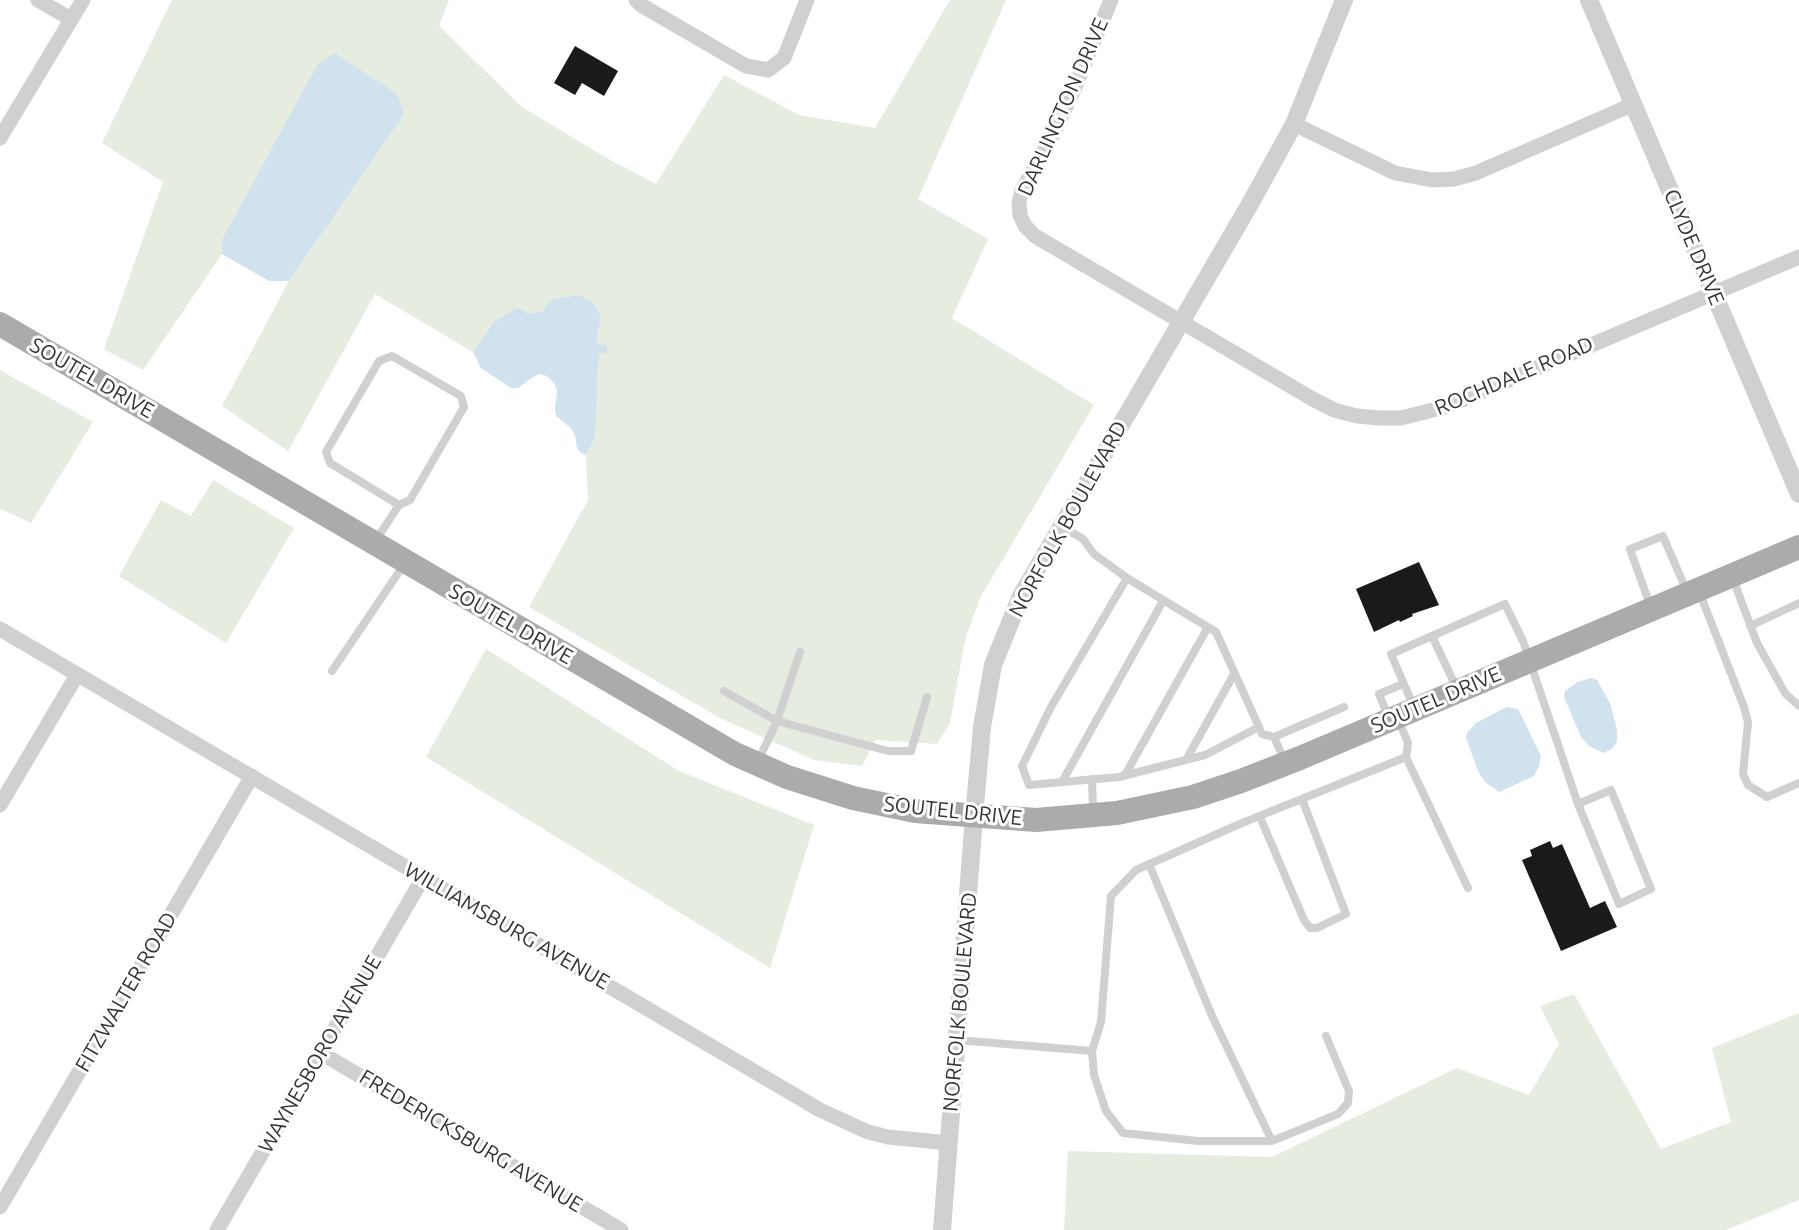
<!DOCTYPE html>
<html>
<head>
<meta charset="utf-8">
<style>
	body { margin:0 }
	canvas { display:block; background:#fff }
</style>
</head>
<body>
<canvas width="1799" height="1230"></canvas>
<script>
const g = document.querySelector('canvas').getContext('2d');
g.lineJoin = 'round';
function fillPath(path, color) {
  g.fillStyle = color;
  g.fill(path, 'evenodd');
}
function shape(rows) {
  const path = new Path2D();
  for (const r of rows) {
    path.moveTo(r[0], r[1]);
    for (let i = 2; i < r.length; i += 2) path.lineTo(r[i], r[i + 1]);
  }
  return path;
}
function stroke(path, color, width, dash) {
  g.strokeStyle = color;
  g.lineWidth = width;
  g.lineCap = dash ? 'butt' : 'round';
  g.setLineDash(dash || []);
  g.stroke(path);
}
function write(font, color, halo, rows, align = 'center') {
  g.font = font + ' Ubuntu,sans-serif';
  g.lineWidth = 6;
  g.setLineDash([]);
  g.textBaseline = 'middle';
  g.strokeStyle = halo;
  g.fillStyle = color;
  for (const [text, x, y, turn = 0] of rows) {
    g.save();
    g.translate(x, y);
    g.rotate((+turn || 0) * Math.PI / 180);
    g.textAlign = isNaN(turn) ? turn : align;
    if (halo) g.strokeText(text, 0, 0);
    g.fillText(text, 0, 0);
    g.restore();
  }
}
fillPath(shape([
	[172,0,449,0,439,26,522,107,605,157,656,184,724,75,799,115,875,128,950,0,1006,0,918,199,988,239,952,318,1094,405,980,598,965,640,950,723,937,744,876,740,862,766,814,760,720,718,529,607,588,500,586,455,595,438,599,353,607,351,599,347,597,339,601,316,594,303,543,311,494,322,473,352,375,294,288,451,222,406,289,281,404,115,221,242,222,254,143,370,104,349,163,182,102,143],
	[0,370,93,422,31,523,0,509],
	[213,480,294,528,226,643,119,576,161,500,191,516],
	[486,649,679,771,814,825,770,968,426,757],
	[1574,994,1661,1149,1731,1122,1712,1048,1799,1013,1799,1200,1726,1230,1064,1230,1068,1151,1272,1157,1457,1068,1529,1095,1559,1044,1540,1006]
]), '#e6ecdf');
fillPath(shape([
	[335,53,397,94,404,115,289,281,269,281,222,254,221,242,317,65],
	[578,295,594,303,601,316,597,339,599,346,607,344,607,352,599,354,595,438,586,455,580,452,577,448,575,435,571,428,556,416,555,409,557,391,555,384,547,376,540,374,533,377,518,388,511,388,481,368,473,352,494,322,517,308,530,314,543,311,551,300],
	[1591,678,1597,680,1610,703,1617,729,1617,742,1612,749,1603,753,1589,746,1581,737,1564,697,1565,691,1578,682],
	[1507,707,1518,709,1541,756,1539,766,1534,776,1499,792,1485,782,1478,771,1466,738,1467,733,1476,723]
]), '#cfe2ee');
fillPath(shape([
	[575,46,618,71,604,96,582,83,575,95,554,83],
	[1419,562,1439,605,1412,614,1413,616,1400,622,1399,620,1374,632,1356,589],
	[1550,841,1553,848,1562,844,1590,908,1605,901,1617,927,1561,951,1522,860,1532,856,1530,850]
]), '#1a1a1a');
stroke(shape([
	[1063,527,1083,539,1094,554,1127,578,1051,707,1022,766,1029,785,1119,777,1205,755,1259,727,1262,734,1274,737,1285,762],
	[376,540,399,505,410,500,464,407,461,396,392,356,379,361,326,452,330,463,399,505],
	[1127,578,1216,632,1259,727],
	[1733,579,1757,643,1785,693,1799,706],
	[1699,591,1744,707,1748,722,1743,774,1748,785,1767,797,1799,783],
	[1651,608,1630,549,1663,536,1687,592],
	[1750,626,1799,603],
	[1432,636,1457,689],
	[332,671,405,563],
	[724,691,777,721,888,751,911,751,927,697],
	[1413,705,1391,654,1505,604,1523,641,1578,804,1611,790,1651,889,1619,904,1578,804],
	[1389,718,1379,694,1403,684],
	[1398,719,1408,743,1406,757],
	[1274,737,1344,707],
	[1186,760,1234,674],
	[758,761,777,721,800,652],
	[1125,775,1208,627],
	[1092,779,1093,811],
	[1062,782,1163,601],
	[1260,817,1304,920,1310,928,1317,928,1346,914,1302,799],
	[957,1040,1092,1051,1101,1022,1111,896,1136,870,1242,823,1406,757,1468,888],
	[1092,1051,1094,1075,1106,1111,1123,1133,1198,1141,1272,1141,1212,1016,1149,864],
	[1272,1141,1338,1114,1348,1103,1349,1091,1326,1036]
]), '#d0d0d0', 8);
stroke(shape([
	[38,0,71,19],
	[636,0,641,5,746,66,768,70,784,58,807,0],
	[1111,0,1075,87,1049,143,1022,190,1019,202,1020,215,1025,226,1035,236,1311,398,1334,410,1357,416,1379,418,1401,418,1445,407,1799,257],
	[1294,124,1395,173,1432,180,1454,179,1476,173,1634,104],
	[0,138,83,0],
	[0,629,820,1110,868,1132,888,1137,949,1143],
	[0,805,77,675],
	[321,1053,621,1230],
	[0,1207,252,776],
	[217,1230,423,878]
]), '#d0d0d0', 15);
stroke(shape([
	[1589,0,1799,494],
	[942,1230,974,817,982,727,993,665,1021,596,1250,204,1294,124,1344,0]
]), '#d0d0d0', 18);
stroke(shape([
	[0,324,735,754,787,777,853,798,915,811,1036,820,1117,813,1193,797,1241,781,1300,758,1799,547]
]), '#ababab', 24);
write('21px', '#333', '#fff', [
	["DARLINGTON DRIVE",1063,107,-66],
	["CLYDE DRIVE",1694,247,67],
	["ROCHDALE ROAD",1514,376,-23],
	["SOUTEL DRIVE",92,378,30],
	["NORFOLK BOULEVARD",1068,519,-61],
	["SOUTEL DRIVE",511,624,30],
	["SOUTEL DRIVE",1436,700,-23],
	["SOUTEL DRIVE",953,811,6],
	["WILLIAMSBURG AVENUE",507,926,30],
	["FITZWALTER ROAD",126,992,-60],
	["NORFOLK BOULEVARD",960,1002,-85],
	["WAYNESBORO AVENUE",320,1054,-60],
	["FREDERICKSBURG AVENUE",471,1141,31]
]);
</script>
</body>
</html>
